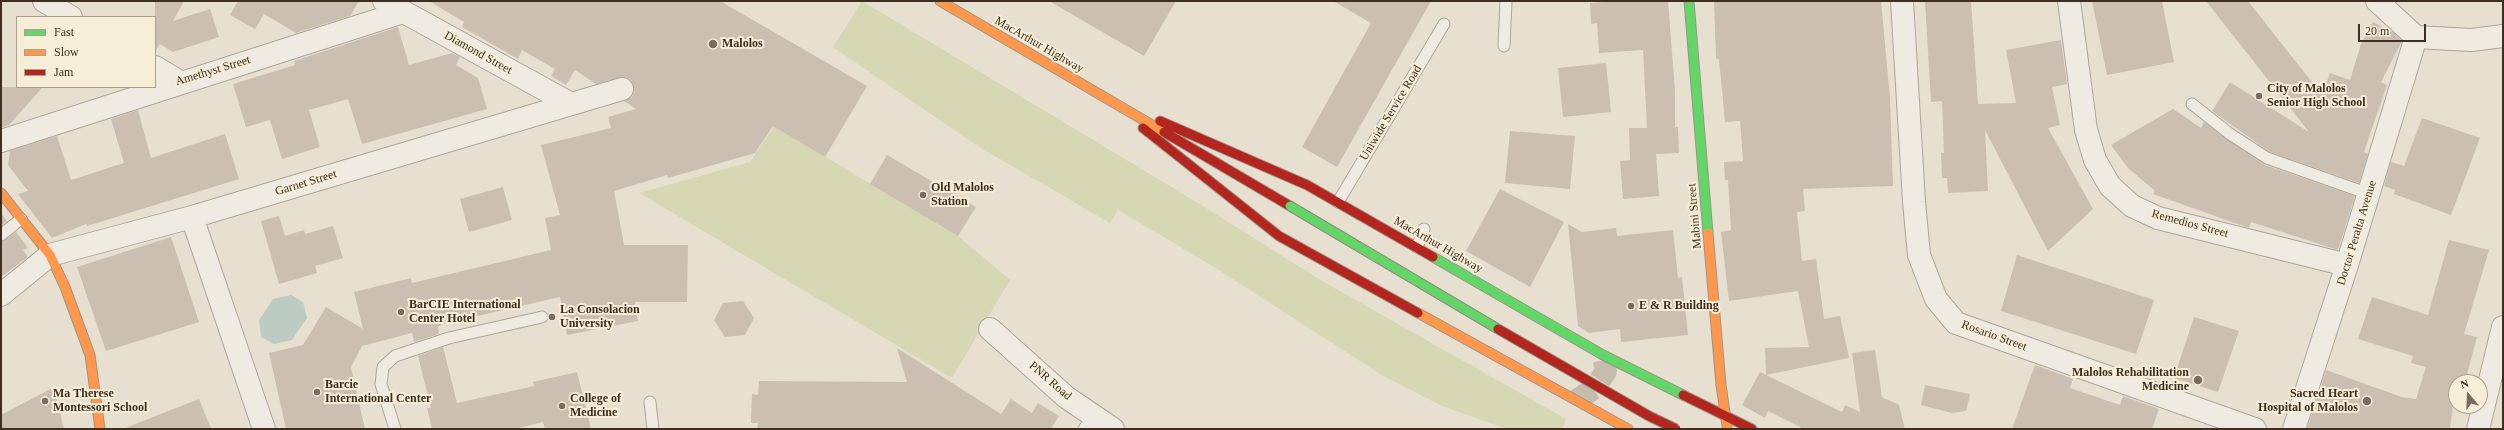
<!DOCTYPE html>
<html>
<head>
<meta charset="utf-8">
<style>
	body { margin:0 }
	#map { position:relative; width:2504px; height:430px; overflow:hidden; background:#e7e0d1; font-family:Georgia,serif }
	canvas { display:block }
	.frame { position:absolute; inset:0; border:2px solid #3d2e20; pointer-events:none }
	.legend { position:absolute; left:16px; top:16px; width:140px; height:72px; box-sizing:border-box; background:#f7eed8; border:1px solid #ada18e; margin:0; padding:5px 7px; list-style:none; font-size:12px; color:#3d2e20 }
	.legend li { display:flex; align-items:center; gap:8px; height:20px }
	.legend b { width:20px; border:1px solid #ada18e }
	.north { position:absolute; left:2448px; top:374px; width:40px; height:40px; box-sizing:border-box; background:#f7eed8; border:1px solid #ada18e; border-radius:50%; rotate:341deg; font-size:11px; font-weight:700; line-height:16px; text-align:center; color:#3d2e20 }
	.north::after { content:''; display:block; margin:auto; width:14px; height:18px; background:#786c5e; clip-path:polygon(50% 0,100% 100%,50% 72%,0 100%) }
	.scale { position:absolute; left:2358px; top:24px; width:68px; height:18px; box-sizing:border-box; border:2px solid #3d2e20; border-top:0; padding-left:5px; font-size:12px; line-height:14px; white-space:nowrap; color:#3d2e20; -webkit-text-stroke:3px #f7eed8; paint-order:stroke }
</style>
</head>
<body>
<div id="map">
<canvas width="2504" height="430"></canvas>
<div class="frame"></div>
<ul class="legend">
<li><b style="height:5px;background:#63d668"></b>Fast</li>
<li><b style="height:5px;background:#ff974d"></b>Slow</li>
<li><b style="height:5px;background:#b3261e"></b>Jam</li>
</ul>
<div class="north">N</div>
<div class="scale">20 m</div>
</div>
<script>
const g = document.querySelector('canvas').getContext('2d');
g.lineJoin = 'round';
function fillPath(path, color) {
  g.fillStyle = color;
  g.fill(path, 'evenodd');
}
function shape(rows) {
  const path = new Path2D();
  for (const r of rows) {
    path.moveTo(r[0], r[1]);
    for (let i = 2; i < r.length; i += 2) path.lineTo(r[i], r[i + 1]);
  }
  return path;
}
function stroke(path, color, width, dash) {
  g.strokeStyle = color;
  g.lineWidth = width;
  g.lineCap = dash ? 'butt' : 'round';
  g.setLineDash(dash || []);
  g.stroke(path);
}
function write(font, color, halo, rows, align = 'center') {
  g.font = font + ' Georgia,serif';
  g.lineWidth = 4;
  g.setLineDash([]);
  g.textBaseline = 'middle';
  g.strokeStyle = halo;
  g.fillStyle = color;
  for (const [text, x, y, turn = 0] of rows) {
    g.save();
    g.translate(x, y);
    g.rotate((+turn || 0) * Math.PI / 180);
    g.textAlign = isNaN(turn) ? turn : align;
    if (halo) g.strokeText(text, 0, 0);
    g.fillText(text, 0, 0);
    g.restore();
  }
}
fillPath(shape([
	[862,1,1198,203,1322,281,1566,419,1562,429,1507,429,1442,406,1385,377,1214,267,1118,210,1110,223,976,145,833,47],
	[774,126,958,236,1010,280,952,378,639,193,750,162]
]), '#d6d7b3');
fillPath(shape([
	[291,295,303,302,307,318,292,340,274,344,261,337,259,320,273,299]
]), '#bcccc2');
fillPath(shape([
	[155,1,184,1,173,21,210,9,219,37,173,52,160,44,155,52],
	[238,1,359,1,350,16,296,33,264,14,255,29,230,15],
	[429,1,720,1,867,86,825,157,773,126,755,153,668,178,667,175,614,191,624,245,688,245,687,302,635,302,638,321,567,335,560,297,443,324,438,327,439,334,414,342,412,333,362,346,351,367,365,429,286,429,269,353,303,345,326,307,363,329,354,292,411,278,412,283,551,250,545,218,560,215,541,145,611,128,608,117,636,109,624,101,631,98,634,92,631,80,625,77,596,84,575,70,566,85,551,76,555,69,522,50,518,59,462,27,464,22],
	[1049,1,1176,1,1144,56],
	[1333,1,1431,1,1337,167,1302,147,1371,23],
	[1621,1,1668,1,1675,91,1675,127,1678,127,1679,153,1656,154,1659,196,1623,199,1620,161,1630,160,1629,128,1647,128,1643,50,1599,53,1597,23,1591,24,1590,3],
	[1714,1,1881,1,1890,98,1893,186,1803,189,1805,211,1797,212,1802,261,1816,259,1824,319,1840,316,1849,358,1766,375,1842,412,1845,405,1860,412,1852,353,1875,350,1882,397,1899,405,1905,429,1804,429,1768,411,1765,418,1742,405,1760,372,1766,375,1765,348,1809,347,1798,291,1729,301,1721,232,1731,230,1728,180,1725,180,1724,162,1743,161,1740,121,1725,122,1719,59,1716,59],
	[1925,1,1971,1,1978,104,2016,103,2006,50,2061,40,2067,84,2052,87,2060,125,2048,128,2093,209,2048,251,1985,130,1988,191,1948,193,1947,178,1942,178,1941,153,1944,153,1942,101,1931,102],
	[2092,1,2162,1,2174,62,2107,75],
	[2206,1,2248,1,2322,95,2330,73,2350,80,2361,44,2373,22,2394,33,2402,41,2381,82,2387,85,2364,152,2368,154,2359,183,2270,152,2212,111,2230,82,2309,132],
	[398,27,409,65,452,53,460,57,456,65,478,78,487,109,362,144,348,99,309,110,320,147,282,159,270,120,246,127,233,84,295,65,294,61],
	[1606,63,1611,112,1563,117,1558,68],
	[1,87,43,87,9,125,1,128],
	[2173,109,2201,128,2204,122,2265,165,2355,196,2338,250,2251,222,2249,228,2153,194,2155,191,2128,168,2111,145],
	[138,110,151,158,225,134,239,179,87,226,86,224,52,238,18,194,28,191,8,165,10,151,57,136,71,180,124,163,111,119],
	[2422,118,2480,138,2451,215,2394,194,2395,190,2384,186,2391,162,2404,166],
	[1510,131,1575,136,1570,189,1505,183],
	[887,155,976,207,958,236,870,184],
	[503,187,512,220,469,232,460,199],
	[1500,189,1564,222,1530,287,1466,251],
	[1,213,7,221,1,226],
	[279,216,285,236,304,230,305,234,333,226,343,258,315,266,317,273,279,284,261,221],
	[1568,224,1582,232,1616,228,1617,236,1673,230,1678,278,1682,277,1688,335,1621,342,1620,329,1589,333,1578,326],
	[16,232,28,248,23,250,28,257,1,277,1,242],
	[171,237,199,322,106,351,77,267],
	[2449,240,2489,250,2464,334,2477,337,2465,382,2456,382,2450,429,2307,429,2326,370,2402,397,2416,399,2426,367,2411,363,2413,356,2358,339,2372,297,2428,315],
	[2017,255,2154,300,2136,354,2001,311],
	[743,301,754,318,745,335,725,337,714,320,723,303],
	[2194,317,2239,331,2218,392,2174,378],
	[443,347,457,403,534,386,533,382,577,372,591,429,545,429,543,422,515,429,432,429,427,408,431,408,418,356],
	[897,348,1001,414,1011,399,1032,413,1038,403,1059,416,1052,427,1056,429,757,429,758,423,751,423,752,394,758,395,759,381,907,382],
	[2035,365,2073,379,2070,388,2120,405,2123,396,2159,409,2152,429,2012,429],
	[1925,385,1970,394,1966,411,1952,413,1921,405],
	[54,387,64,429,1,429,1,415],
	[199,399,211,429,126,429,125,428]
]), '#cbbfb2');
stroke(shape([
	[1575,401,1595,388,1606,371,1603,355]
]), '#c5bcae', 22, [22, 11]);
const lane = shape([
	[1504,46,1506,1],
	[2192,104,2230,134,2267,158,2369,194],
	[1338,202,1444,24],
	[1,235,21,219],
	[1417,247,1424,229],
	[650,402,653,429],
	[395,429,381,384,383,367,395,356,449,338,542,317],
	[1084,429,1093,416]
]);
const street = shape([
	[44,1,71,17],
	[384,1,571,104],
	[1902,1,1914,202,1919,255,1936,299,1956,323,2255,429],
	[2069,1,2086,130,2095,160,2110,186,2132,206,2158,218,2347,265],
	[2377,1,2416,37,2471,40,2503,36],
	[155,67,180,82],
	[1,141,403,12],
	[192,217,264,429],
	[1,295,50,255,192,217,622,89],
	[990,329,1066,397,1113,429],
	[2294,429,2347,265,2416,37],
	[2478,429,2503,327]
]);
const fast = shape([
	[1689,1,1708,233],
	[1433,257,1603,355,1683,395]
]);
const slow = shape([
	[940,1,1164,132],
	[1,193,50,255,65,287,90,355,100,429],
	[1708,233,1721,385,1727,426],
	[1418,313,1628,429]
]);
const jam = shape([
	[1160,121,1307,185,1433,257],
	[1143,128,1279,236,1418,313],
	[1164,132,1290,206],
	[1683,395,1752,429]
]);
stroke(lane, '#ada599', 13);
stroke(street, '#ada599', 24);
stroke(fast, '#9c958a', 11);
stroke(slow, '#9c958a', 11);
stroke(jam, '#9c958a', 11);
stroke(lane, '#efebe3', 11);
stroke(street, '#efebe3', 22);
stroke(fast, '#63d668', 9);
stroke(slow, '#ff974d', 9);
stroke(jam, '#b3261e', 9);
const fastBridge = shape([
	[1290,206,1498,329]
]);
const jamBridge = shape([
	[1498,329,1649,416,1676,429]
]);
stroke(fastBridge, '#928b80', 11, []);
stroke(jamBridge, '#928b80', 11, []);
stroke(fastBridge, '#63d668', 9);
stroke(jamBridge, '#b3261e', 9);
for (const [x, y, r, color] of [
	[713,44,5,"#786c5e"],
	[2259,96,4,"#786c5e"],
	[923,195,4,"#786c5e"],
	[1631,306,4,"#786c5e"],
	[401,312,4,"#786c5e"],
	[552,317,4,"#786c5e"],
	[2198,380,5,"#786c5e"],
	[317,392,4,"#786c5e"],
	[45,401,4,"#786c5e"],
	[2367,401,5,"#786c5e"],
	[562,406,4,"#786c5e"]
]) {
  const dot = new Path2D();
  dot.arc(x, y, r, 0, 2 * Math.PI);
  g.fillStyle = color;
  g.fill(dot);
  stroke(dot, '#f7eed8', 1.5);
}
write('bold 12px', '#3d2e20', '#f7eed8', [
	["Malolos",722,44],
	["City of Malolos",2267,89],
	["Senior High School",2267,103],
	["Old Malolos",931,188],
	["Station",931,202],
	["BarCIE International",409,305],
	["Center Hotel",409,319],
	["E & R Building",1639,306],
	["La Consolacion",560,310],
	["University",560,324],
	["Malolos Rehabilitation",2189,373,"right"],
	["Medicine",2189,387,"right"],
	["Barcie",325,385],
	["International Center",325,399],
	["Ma Therese",53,394],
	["Montessori School",53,408],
	["Sacred Heart",2358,394,"right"],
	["Hospital of Malolos",2358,408,"right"],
	["College of",570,399],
	["Medicine",570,413]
], 'left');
write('12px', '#3d2e20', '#f7eed8', [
	["MacArthur Highway",1039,45,30],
	["Diamond Street",478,53,29],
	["Amethyst Street",213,71,-17],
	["Uniwide Service Road",1391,113,-59],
	["Garnet Street",306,183,-17],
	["Mabini Street",1695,216,-95],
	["Remedios Street",2190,224,15],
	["Doctor Peralta Avenue",2357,233,-73],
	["MacArthur Highway",1438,245,30],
	["Rosario Street",1994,336,20],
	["PNR Road",1050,381,41]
]);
</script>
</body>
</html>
